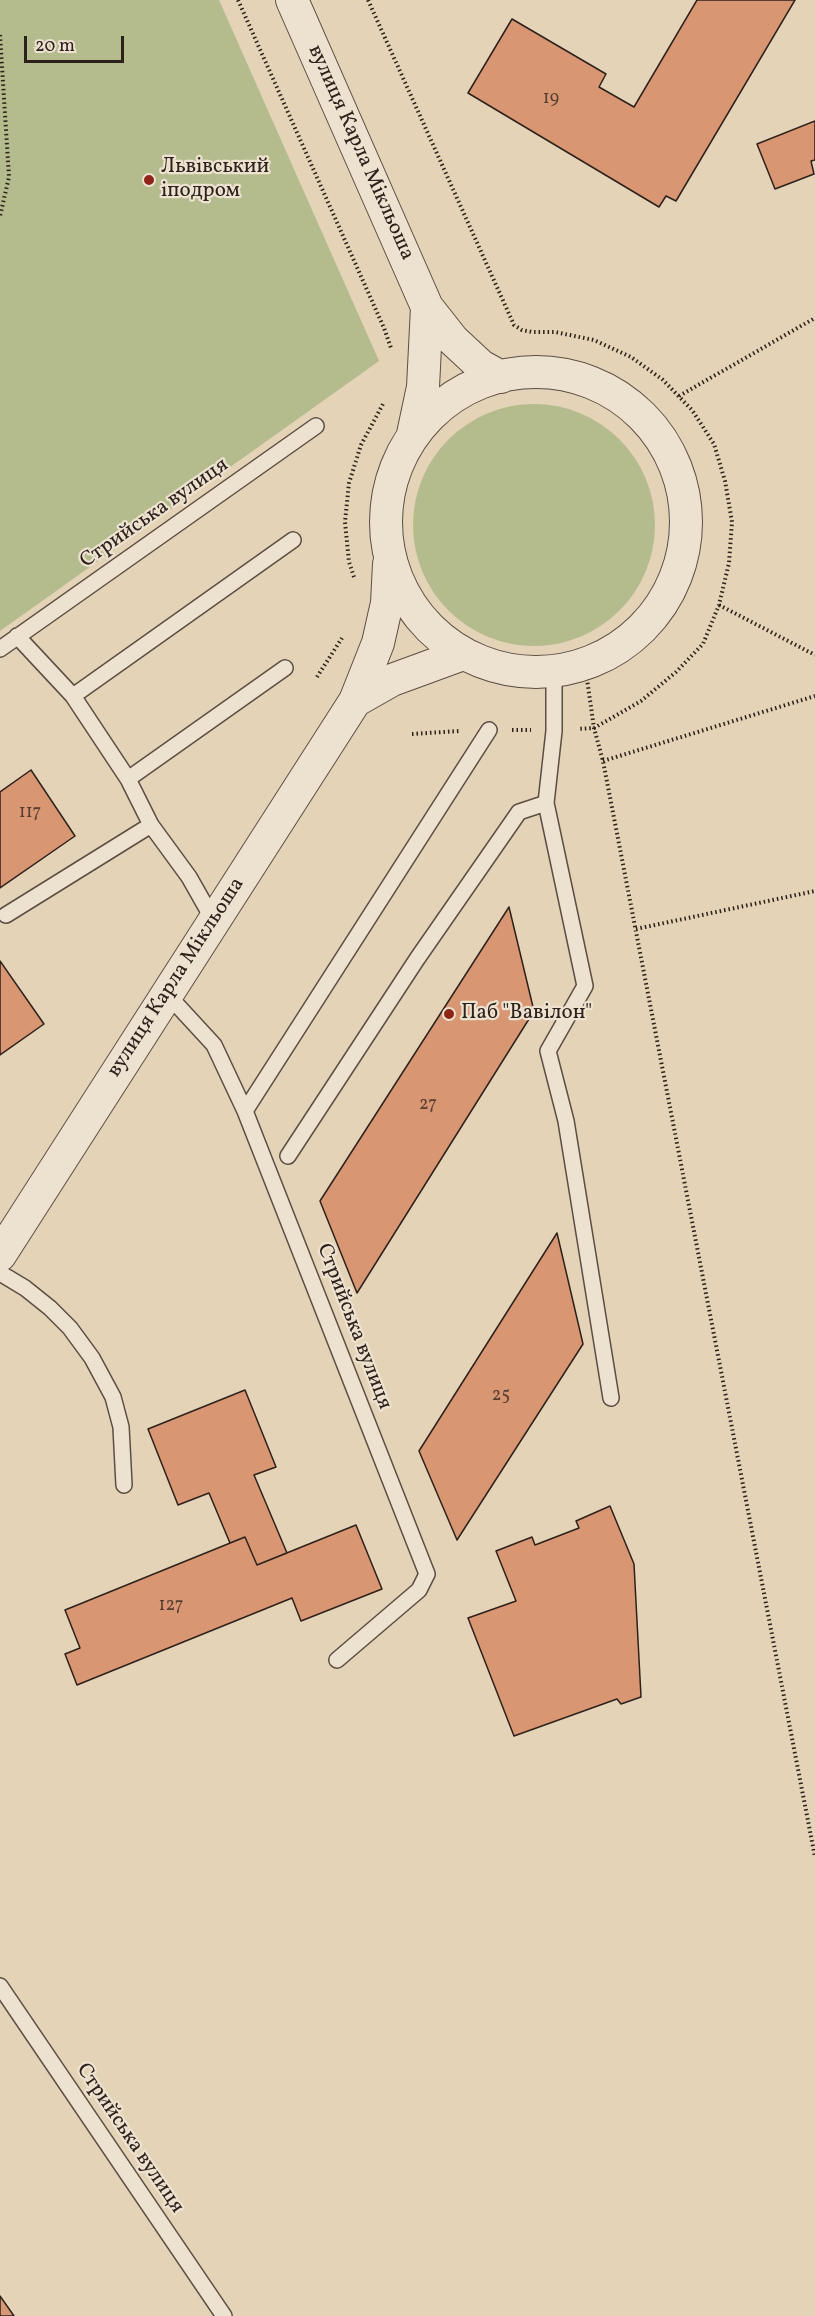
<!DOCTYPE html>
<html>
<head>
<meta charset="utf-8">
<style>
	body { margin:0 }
	#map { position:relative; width:815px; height:2316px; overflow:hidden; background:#e4d3b7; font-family:Vollkorn,serif }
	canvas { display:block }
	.scale { position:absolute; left:24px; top:36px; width:100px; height:27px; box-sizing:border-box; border:3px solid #2d211c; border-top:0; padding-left:8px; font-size:18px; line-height:21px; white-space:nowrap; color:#2d211c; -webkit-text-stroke:4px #ede2d0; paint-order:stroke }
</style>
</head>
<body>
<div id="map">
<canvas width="815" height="2316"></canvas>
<div class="scale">20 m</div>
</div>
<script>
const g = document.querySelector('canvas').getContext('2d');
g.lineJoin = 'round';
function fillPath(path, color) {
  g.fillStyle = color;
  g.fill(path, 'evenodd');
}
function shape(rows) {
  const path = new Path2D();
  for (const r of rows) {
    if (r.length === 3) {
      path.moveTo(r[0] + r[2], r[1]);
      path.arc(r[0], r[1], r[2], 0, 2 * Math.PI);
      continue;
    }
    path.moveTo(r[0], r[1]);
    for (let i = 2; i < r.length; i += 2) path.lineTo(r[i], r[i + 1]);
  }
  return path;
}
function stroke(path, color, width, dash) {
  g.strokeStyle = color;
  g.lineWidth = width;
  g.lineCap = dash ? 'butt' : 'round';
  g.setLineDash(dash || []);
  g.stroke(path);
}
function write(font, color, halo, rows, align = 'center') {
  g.font = font + ' Vollkorn,serif';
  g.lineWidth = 4.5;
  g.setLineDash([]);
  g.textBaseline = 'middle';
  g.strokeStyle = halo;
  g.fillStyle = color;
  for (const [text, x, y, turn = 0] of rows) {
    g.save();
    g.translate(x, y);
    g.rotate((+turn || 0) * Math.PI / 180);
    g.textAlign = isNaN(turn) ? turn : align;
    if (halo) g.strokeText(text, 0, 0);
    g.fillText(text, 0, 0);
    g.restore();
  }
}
fillPath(shape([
	[0,0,219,0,379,361,0,631],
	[534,525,121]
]), '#b4bc8e');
const building = shape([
	[697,0,795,0,676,201,666,196,659,207,468,93,512,19,606,74,599,87,634,107,697,0],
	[815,121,815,160,811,161,814,174,775,189,757,144,815,121],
	[31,770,75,836,0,888,0,792,31,770],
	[509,907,534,1011,357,1293,320,1201,509,907],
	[0,961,44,1024,0,1055,0,961],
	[557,1233,583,1344,457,1540,419,1451,557,1233],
	[245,1390,276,1467,254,1475,287,1553,257,1565,245,1537,230,1543,209,1493,178,1505,148,1429,245,1390],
	[610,1506,634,1564,641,1697,621,1704,617,1699,514,1736,468,1618,516,1601,496,1551,532,1537,535,1545,579,1528,576,1521,610,1506],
	[356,1525,382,1589,301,1621,292,1598,77,1685,65,1654,80,1648,65,1610,245,1537,257,1565,356,1525],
	[0,2296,14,2316,0,2316,0,2296]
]);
fillPath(building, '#d89672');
stroke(building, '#2d211c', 1.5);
const service = shape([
	[17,636,73,696,128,779,151,825,189,877,214,921],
	[0,649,316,426],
	[554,672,554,731,546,803,585,986,548,1051,566,1121,611,1398],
	[73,696,293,540],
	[128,779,285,668],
	[6,915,151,825],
	[167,994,214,1045,245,1111,427,1574,419,1590,337,1660],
	[245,1111,489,730],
	[288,1156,417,959,519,812,546,803],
	[0,1273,25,1288,50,1308,70,1328,92,1358,113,1397,121,1427,124,1485],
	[0,1986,224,2316]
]);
const minor = shape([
	[292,0,427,307,453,340,481,366,501,377],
	[536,522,150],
	[413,434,423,387,427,307],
	[355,701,392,680,463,654],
	[0,1255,355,701,378,643,387,603,389,564]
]);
stroke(service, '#5b4e43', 18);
stroke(minor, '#5b4e43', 34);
stroke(shape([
	[238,0,384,328,391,348],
	[368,0,514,325,522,330,532,332,555,332,594,340,631,357,663,380,692,410,714,444,725,481,732,522,729,563,719,605,703,644,676,672,641,701,594,728,578,729],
	[0,35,9,177,0,216],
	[679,396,815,318],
	[354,577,349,562,345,522,349,483,361,445,383,404],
	[719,605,815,655],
	[585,665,594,728,603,761,815,1857],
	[317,677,342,638],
	[512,730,531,730],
	[412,734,459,731],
	[603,761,815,696],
	[636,929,815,891]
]), '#2d211c', 4, [1.5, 3]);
stroke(service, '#ede2d0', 15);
stroke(minor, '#ede2d0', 32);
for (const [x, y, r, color] of [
	[149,180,6,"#8f2418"],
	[449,1014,6,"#8f2418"]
]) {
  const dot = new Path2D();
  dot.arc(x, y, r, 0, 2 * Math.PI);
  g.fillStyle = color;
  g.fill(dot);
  stroke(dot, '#ede2d0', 2);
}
write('18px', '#583e32', null, [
	["19",551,100],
	["117",30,814],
	["27",428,1106],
	["25",501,1397],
	["127",171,1607]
]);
write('21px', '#2d211c', '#ede2d0', [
	["вулиця Карла Мікльоша",360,153,66],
	["Стрийська вулиця",155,514,-35],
	["вулиця Карла Мікльоша",177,978,-57],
	["Стрийська вулиця",353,1327,69],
	["Стрийська вулиця",129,2139,56]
]);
write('21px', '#2d211c', '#ede2d0', [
	["Львівський",161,168],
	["іподром",161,192],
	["Паб \"Вавілон\"",461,1014]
], 'left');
</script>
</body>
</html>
